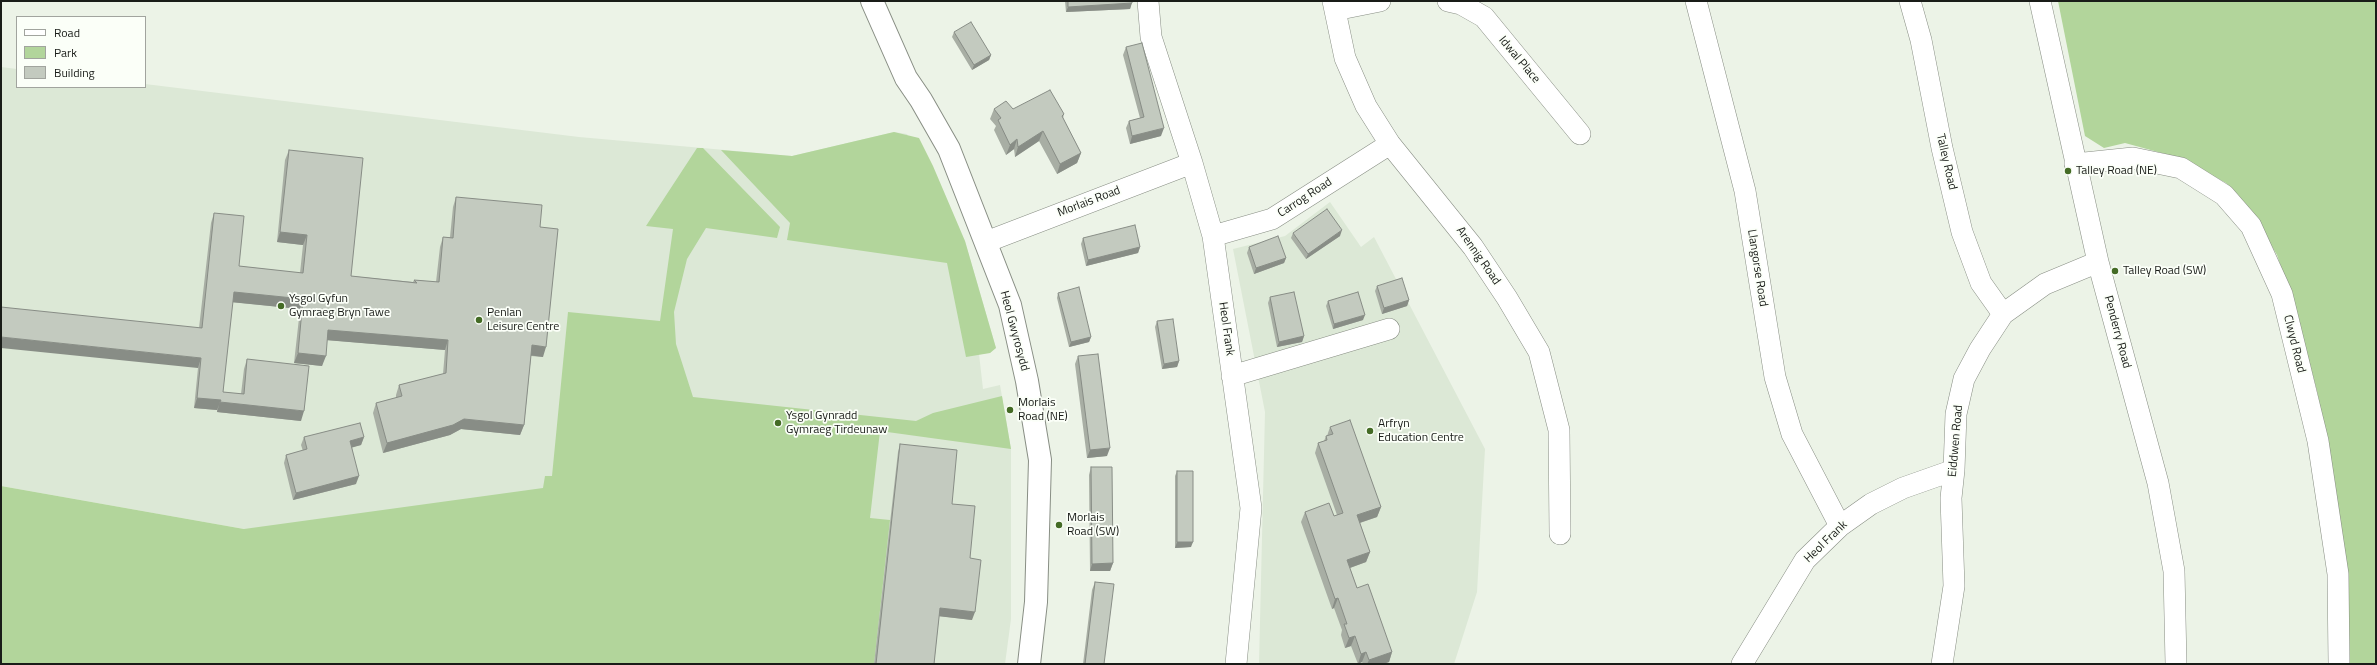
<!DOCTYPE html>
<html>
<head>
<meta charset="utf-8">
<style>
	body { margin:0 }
	#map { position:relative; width:2377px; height:665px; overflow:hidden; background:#ecf3e7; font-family:"Titillium Web",sans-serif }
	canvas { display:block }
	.frame { position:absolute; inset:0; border:2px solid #191c18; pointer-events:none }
	.legend { position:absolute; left:16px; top:16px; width:130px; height:72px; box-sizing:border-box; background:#fbfff8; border:1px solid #a1a49e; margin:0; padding:5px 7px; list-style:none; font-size:12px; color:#191c18 }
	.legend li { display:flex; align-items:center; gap:8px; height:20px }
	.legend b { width:20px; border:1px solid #a1a49e }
</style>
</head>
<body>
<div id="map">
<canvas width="2377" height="665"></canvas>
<div class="frame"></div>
<ul class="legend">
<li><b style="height:5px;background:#fff"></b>Road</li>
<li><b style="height:11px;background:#b2d59b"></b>Park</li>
<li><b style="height:11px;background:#c3cabf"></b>Building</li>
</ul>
</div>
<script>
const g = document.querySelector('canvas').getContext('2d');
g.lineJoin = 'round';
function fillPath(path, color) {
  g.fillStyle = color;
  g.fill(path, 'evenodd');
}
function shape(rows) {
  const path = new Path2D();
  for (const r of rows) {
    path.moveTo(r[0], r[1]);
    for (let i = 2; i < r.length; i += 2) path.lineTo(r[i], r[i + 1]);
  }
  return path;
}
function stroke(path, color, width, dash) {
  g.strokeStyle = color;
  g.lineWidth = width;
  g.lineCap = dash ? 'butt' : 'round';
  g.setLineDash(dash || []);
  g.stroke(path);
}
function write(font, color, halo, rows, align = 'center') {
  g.font = font + ' "Titillium Web",sans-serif';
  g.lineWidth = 3.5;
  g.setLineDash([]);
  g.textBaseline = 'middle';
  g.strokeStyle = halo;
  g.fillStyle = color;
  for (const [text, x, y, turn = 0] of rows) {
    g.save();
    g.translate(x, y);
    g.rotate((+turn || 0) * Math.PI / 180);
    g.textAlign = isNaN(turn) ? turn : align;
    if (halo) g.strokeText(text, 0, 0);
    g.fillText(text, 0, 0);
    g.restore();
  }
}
fillPath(shape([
	[1,67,17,69,17,87,145,87,145,84,579,137,792,156,894,132,907,134,965,241,996,348,990,353,979,354,983,389,1000,385,1011,449,1011,619,1005,664,239,664,244,529,1,486],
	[1330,202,1361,247,1374,237,1485,449,1477,592,1454,664,1259,664,1265,412,1233,249,1285,236]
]), '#dce8d6');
fillPath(shape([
	[2058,1,2376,1,2376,664,2350,664,2347,576,2335,483,2317,391,2295,308,2277,255,2251,211,2226,183,2180,158,2125,143,2104,148,2085,136],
	[894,132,919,138,933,166,965,241,996,348,990,353,966,357,947,263,787,240,790,223,721,150,792,156],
	[697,148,703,148,780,227,777,238,706,228,687,259,674,312,676,344,693,397,916,421,933,413,1002,396,1011,449,880,431,870,518,890,520,874,664,1,664,1,486,244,529,543,488,545,476,552,476,568,312,660,321,673,229,646,226]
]), '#b2d59b');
const street = shape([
	[1148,1,1151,37,1192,163,1213,236,1251,508,1236,664],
	[1333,1,1345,58,1366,106,1390,144,1473,247,1507,298,1539,352,1559,430,1560,534],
	[1448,1,1461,4,1484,17,1580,134],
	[1696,1,1745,191,1775,377,1792,434,1840,526],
	[1910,1,1921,40,1942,148,1962,232,1981,283,2003,314],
	[2040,1,2098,262,2158,483,2174,571,2176,664],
	[1335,10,1380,1],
	[2075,164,2133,158,2181,168,2224,195,2251,226,2282,294,2318,441,2338,574,2339,664],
	[1213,236,1272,219,1390,144],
	[986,242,1192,163],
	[1232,376,1389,329],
	[1742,664,1805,560,1840,526,1871,504,1903,488,1954,470],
	[1942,664,1954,586,1951,498,1954,470,1956,414,1964,379,1980,349,2003,314,2045,284,2098,262]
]);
const secondary = shape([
	[872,1,906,78,921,100,949,149,1010,305,1027,381,1040,460,1036,602,1029,664]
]);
stroke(street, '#888e84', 22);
stroke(secondary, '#888e84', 24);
stroke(street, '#fff', 21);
stroke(secondary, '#fff', 22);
fillPath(shape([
	[1065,1,1132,1,1130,9,1066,12],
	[954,32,991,55,989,60,972,70,952,37],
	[1126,47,1161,136,1130,144,1126,128,1129,121,1140,118,1123,55],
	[994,109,1013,109,1064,114,1063,118,1081,153,1077,163,1057,174,1039,141,1015,157,1014,149,1006,155,994,130,996,126,990,119],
	[289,150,351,276,413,282,414,280,436,282,440,247,443,237,450,237,453,207,456,197,540,227,543,357,531,356,524,425,520,435,461,429,450,435,383,453,373,413,376,403,396,398,396,395,399,385,443,374,445,350,327,340,322,366,294,363,300,309,232,302,223,392,241,394,244,369,247,359,301,421,217,412,217,410,194,408,198,368,199,328,211,223,214,213,239,266,300,273,303,245,277,242,285,160],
	[1293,233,1340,236,1306,259,1291,238],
	[1083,238,1140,247,1138,253,1086,266,1081,244],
	[1249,247,1286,258,1284,263,1254,274,1247,253],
	[1377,286,1409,300,1407,306,1382,314,1375,291],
	[1058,293,1091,337,1089,342,1069,347,1057,298],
	[1270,297,1304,336,1302,342,1277,347,1268,303],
	[1328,301,1363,320,1333,329,1326,306],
	[1157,321,1179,361,1177,367,1162,369,1155,327],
	[1078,356,1107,456,1087,458,1075,364],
	[1330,427,1381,507,1377,517,1360,523,1370,552,1366,562,1350,568,1357,588,1392,652,1389,662,1383,664,1363,664,1362,662,1358,664,1351,646,1345,648,1341,635,1342,630,1334,608,1332,609,1301,522,1305,512,1334,516,1337,515,1315,453,1318,443,1324,441,1326,436,1327,436],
	[304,437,364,437,361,445,352,447,356,484,293,500,284,463,286,455,303,451,301,445],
	[900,444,952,504,970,558,972,620,939,616,934,664,874,664,898,452],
	[1091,467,1113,563,1110,571,1090,571,1089,475],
	[1177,471,1191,547,1175,548,1175,476],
	[1095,582,1104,664,1083,664,1092,590]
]), '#a8aea4');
fillPath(shape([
	[1132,3,1130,9,1066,12,1068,7],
	[991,55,989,60,972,70,974,65],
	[1164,128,1161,136,1130,144,1132,136],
	[1043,131,1039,141,1015,157,1018,147],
	[1017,139,1014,149,1006,155,1010,145],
	[1081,153,1077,163,1057,174,1060,164],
	[1342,230,1340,236,1306,259,1308,254],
	[280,232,307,235,303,245,277,242],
	[1140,247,1138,253,1086,266,1088,260],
	[1286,258,1284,263,1254,274,1256,268],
	[234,292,303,299,300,309,230,302],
	[1409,300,1407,306,1382,314,1384,308],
	[1365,315,1363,320,1333,329,1334,324],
	[328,330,448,340,445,350,325,340],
	[1304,336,1302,342,1277,347,1279,342],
	[1,337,201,358,198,368,1,348],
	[1091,337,1089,342,1069,347,1071,342],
	[532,345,546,347,543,357,528,355],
	[298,353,326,356,322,366,294,363],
	[1179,361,1177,367,1162,369,1164,364],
	[197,398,221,400,217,410,194,408],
	[220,402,304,411,301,421,217,412],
	[464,419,524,425,520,435,461,429,450,435,383,453,387,443],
	[364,437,361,445,347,449,350,441],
	[1110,448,1107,456,1087,458,1090,450],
	[359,476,356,484,293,500,296,493],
	[1381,507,1377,517,1353,525,1357,515],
	[1177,542,1193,542,1191,547,1175,548],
	[1370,552,1366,562,1344,570,1347,560],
	[1113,563,1110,571,1090,571,1092,564],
	[1338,598,1334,608,1332,609,1335,599],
	[940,608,975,612,972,620,937,616],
	[1355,636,1351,646,1345,648,1349,638],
	[1366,652,1362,662,1358,664,1361,654],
	[1392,652,1389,662,1383,664,1367,664,1369,660]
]), '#888d86');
const building = shape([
	[1068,1,1132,1,1132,3,1068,7,1068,1],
	[971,22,991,55,974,65,954,32,971,22],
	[1142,43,1164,128,1132,136,1129,121,1144,117,1126,47,1142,43],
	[1050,90,1064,114,1062,116,1081,153,1060,164,1043,131,1018,147,1017,139,1010,145,998,120,1001,118,994,109,1006,101,1013,109,1050,90],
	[289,150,363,158,351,276,417,283,414,280,439,282,443,237,453,238,456,197,542,205,540,227,558,229,546,347,532,345,524,425,464,419,453,425,387,443,376,403,402,396,399,385,446,373,448,340,328,330,326,356,298,353,303,299,234,292,223,392,244,394,247,359,309,366,304,411,220,402,221,400,197,398,201,358,1,337,1,307,202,328,214,213,244,216,239,266,303,273,307,235,280,232,289,150],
	[1327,209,1342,230,1308,254,1293,233,1327,209],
	[1135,225,1140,247,1088,260,1083,238,1135,225],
	[1278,236,1286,258,1256,268,1249,247,1278,236],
	[1402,278,1409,300,1384,308,1377,286,1402,278],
	[1079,287,1091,337,1071,342,1058,293,1079,287],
	[1294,292,1304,336,1279,342,1270,297,1294,292],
	[1358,292,1365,315,1334,324,1328,301,1358,292],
	[1173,319,1179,361,1164,364,1157,321,1173,319],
	[1098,354,1110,448,1090,450,1078,356,1098,354],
	[1350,420,1381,507,1357,515,1370,552,1347,560,1357,588,1368,584,1392,652,1369,660,1366,652,1361,654,1355,636,1349,638,1344,624,1347,624,1338,598,1335,599,1305,512,1329,503,1334,516,1343,513,1318,443,1327,440,1326,436,1333,434,1330,427,1350,420],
	[360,423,364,437,350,441,359,476,296,493,286,455,307,449,304,437,360,423],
	[900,444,957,450,952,504,975,506,970,558,981,560,975,612,940,608,934,664,876,664,900,444],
	[1091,467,1112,467,1113,563,1092,564,1091,467],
	[1177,471,1193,471,1193,542,1177,542,1177,471],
	[1095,582,1114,584,1104,664,1085,664,1095,582]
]);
fillPath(building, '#c3cabf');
stroke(building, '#888d86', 1);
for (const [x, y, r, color] of [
	[2068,171,4,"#446b25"],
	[2115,271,4,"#446b25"],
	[281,306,4,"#446b25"],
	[479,320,4,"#446b25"],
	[1010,410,4,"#446b25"],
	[778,423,4,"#446b25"],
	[1370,431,4,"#446b25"],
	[1059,525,4,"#446b25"]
]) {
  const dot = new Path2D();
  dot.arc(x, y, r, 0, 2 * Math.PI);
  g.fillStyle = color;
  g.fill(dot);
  stroke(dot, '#fbfff8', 1.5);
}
write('12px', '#191c18', '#fbfff8', [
	["Idwal Place",1519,60,50],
	["Talley Road",1946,162,77],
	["Carrog Road",1305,198,-33],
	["Morlais Road",1089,202,-21],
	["Arennig Road",1478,256,55],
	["Llangorse Road",1757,268,81],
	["Heol Frank",1226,329,82],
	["Heol Gwyrosydd",1014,331,75],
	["Penderry Road",2117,332,75],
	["Clwyd Road",2294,344,76],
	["Eiddwen Road",1956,441,-85],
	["Heol Frank",1826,542,-44]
]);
write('12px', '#191c18', '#fbfff8', [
	["Talley Road (NE)",2076,171],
	["Talley Road (SW)",2123,271],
	["Ysgol Gyfun",289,299],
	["Gymraeg Bryn Tawe",289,313],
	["Penlan",487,313],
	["Leisure Centre",487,327],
	["Morlais",1018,403],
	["Road (NE)",1018,417],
	["Ysgol Gynradd",786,416],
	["Gymraeg Tirdeunaw",786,430],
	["Arfryn",1378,424],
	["Education Centre",1378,438],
	["Morlais",1067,518],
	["Road (SW)",1067,532]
], 'left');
</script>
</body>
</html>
